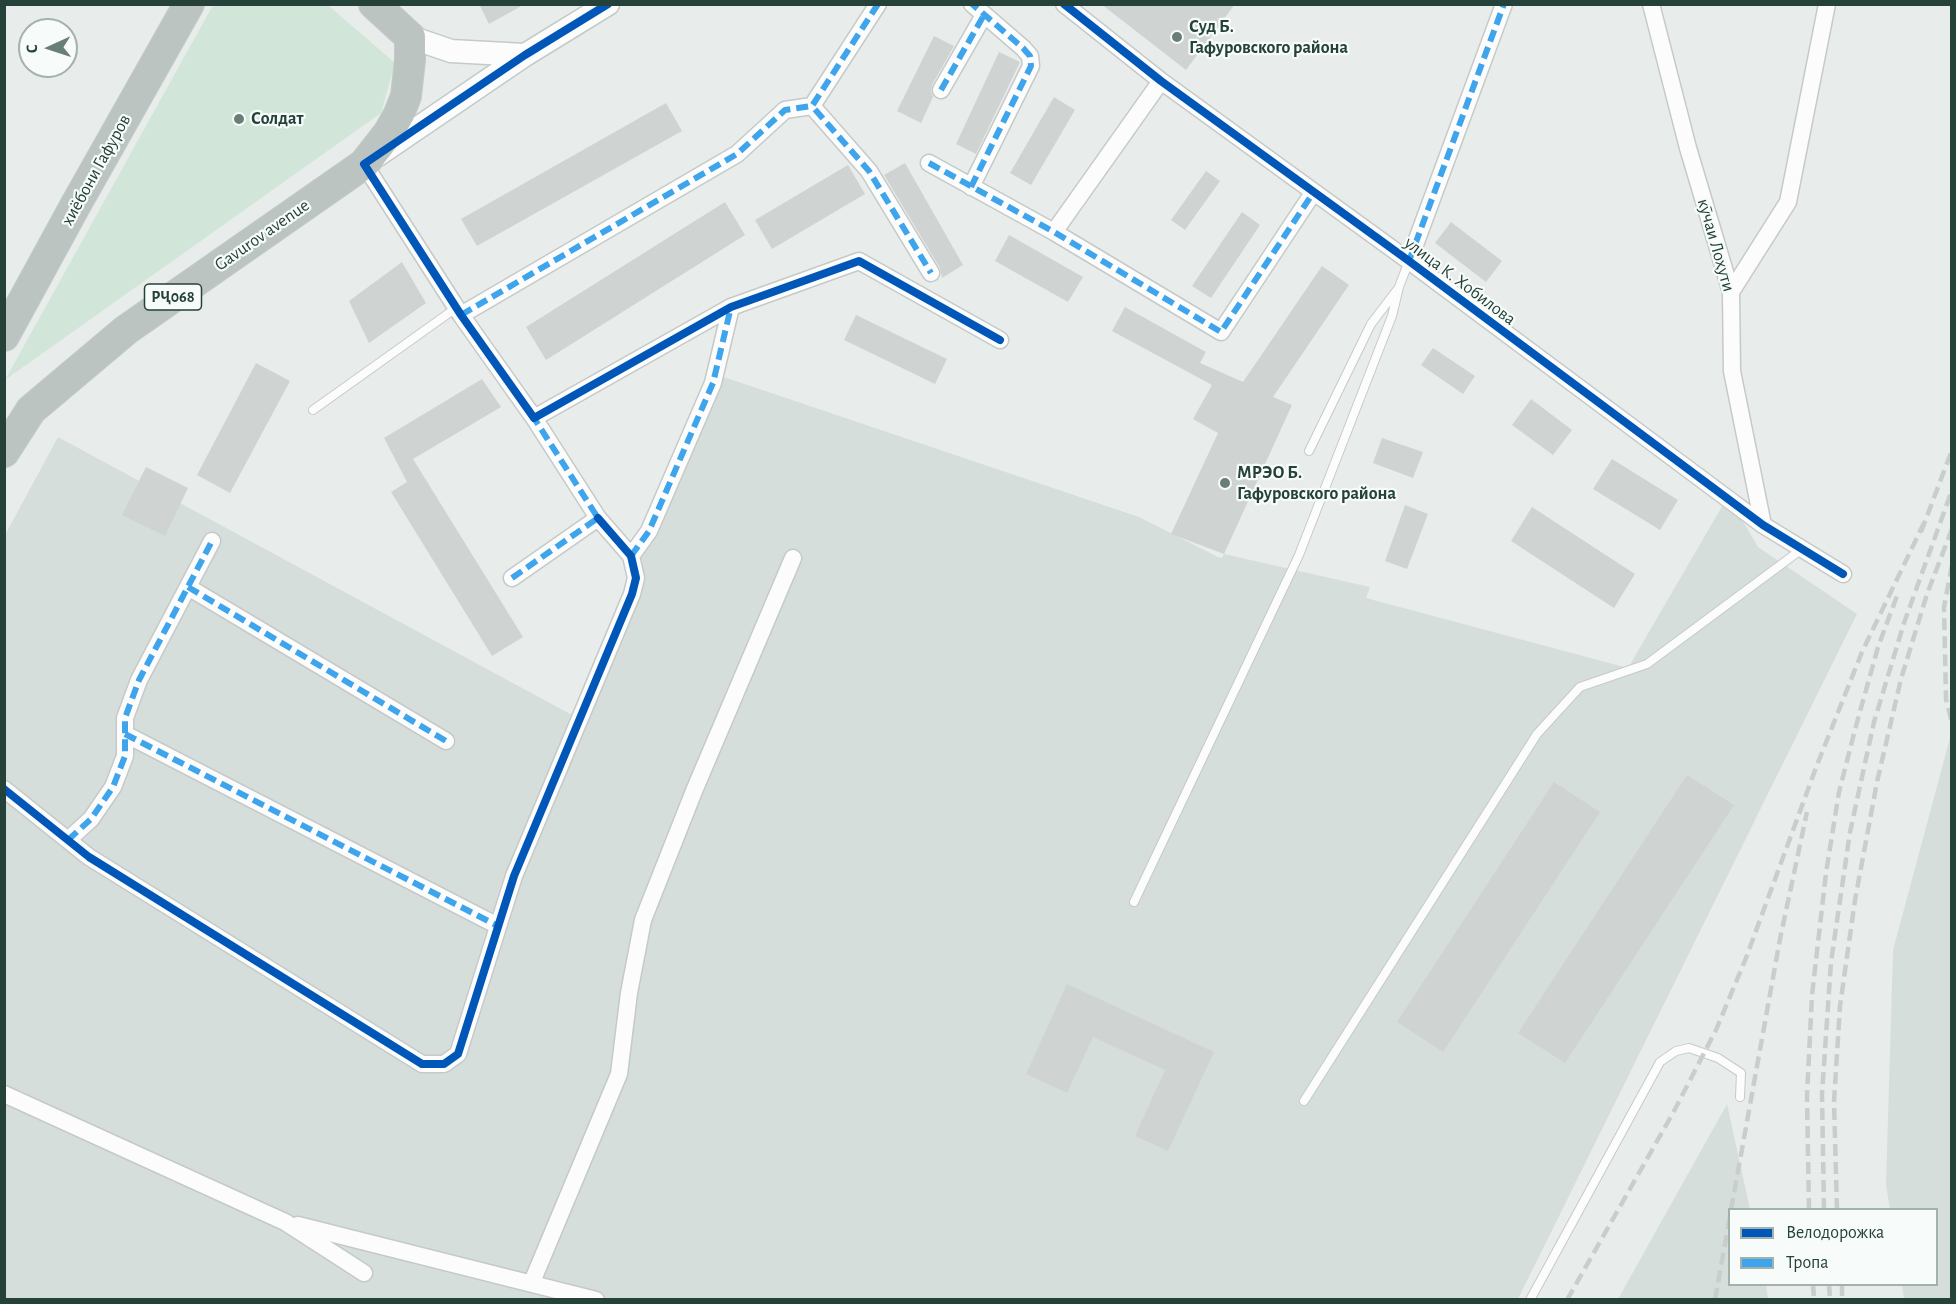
<!DOCTYPE html>
<html>
<head>
<meta charset="utf-8">
<style>
	body { margin:0 }
	#map { position:relative; width:1956px; height:1304px; overflow:hidden; background:#e8edeb; font-family:"Alegreya Sans",sans-serif }
	canvas { display:block }
	.frame { position:absolute; inset:0; border:6px solid #24423a; pointer-events:none }
	.legend { position:absolute; left:1728px; top:1208px; width:210px; height:78px; box-sizing:border-box; background:#f7fbf9; border:2px solid #a3b1ad; margin:0; padding:8px 10px; list-style:none; font-size:18px; color:#24423a }
	.legend li { display:flex; align-items:center; gap:12px; height:30px }
	.legend b { width:30px; border:2px solid #a3b1ad }
	.north { position:absolute; left:18px; top:18px; width:60px; height:60px; box-sizing:border-box; background:#f7fbf9; border:2px solid #a3b1ad; border-radius:50%; rotate:267deg; font-size:16px; font-weight:700; line-height:24px; text-align:center; color:#24423a }
	.north::after { content:''; display:block; margin:auto; width:21px; height:27px; background:#697e78; clip-path:polygon(50% 0,100% 100%,50% 72%,0 100%) }
</style>
</head>
<body>
<div id="map">
<canvas width="1956" height="1304"></canvas>
<div class="frame"></div>
<ul class="legend">
<li><b style="height:8px;background:#0057b8"></b>Велодорожка</li>
<li><b style="height:8px;background:#3ea4ec"></b>Тропа</li>
</ul>
<div class="north">С</div>
</div>
<script>
const g = document.querySelector('canvas').getContext('2d');
g.lineJoin = 'round';
function fillPath(path, color) {
  g.fillStyle = color;
  g.fill(path, 'evenodd');
}
function shape(rows) {
  const path = new Path2D();
  for (const r of rows) {
    path.moveTo(r[0], r[1]);
    for (let i = 2; i < r.length; i += 2) path.lineTo(r[i], r[i + 1]);
  }
  return path;
}
function stroke(path, color, width, dash) {
  g.strokeStyle = color;
  g.lineWidth = width;
  g.lineCap = dash ? 'butt' : 'round';
  g.setLineDash(dash || []);
  g.stroke(path);
}
function write(font, color, halo, rows, align = 'center') {
  g.font = font + ' "Alegreya Sans",sans-serif';
  g.lineWidth = 4.5;
  g.setLineDash([]);
  g.textBaseline = 'middle';
  g.strokeStyle = halo;
  g.fillStyle = color;
  for (const [text, x, y, turn = 0] of rows) {
    g.save();
    g.translate(x, y);
    g.rotate((+turn || 0) * Math.PI / 180);
    g.textAlign = isNaN(turn) ? turn : align;
    if (halo) g.strokeText(text, 0, 0);
    g.fillText(text, 0, 0);
    g.restore();
  }
}
fillPath(shape([
	[715,374,1139,517,1218,557,1222,558,1224,554,1370,587,1366,598,1628,668,1728,496,1758,547,1857,614,1518,1299,5,1300,5,535,58,437,572,715],
	[1951,734,1951,1299,1904,1299,1902,1285,1936,1284,1936,1210,1890,1209,1886,1185,1893,950],
	[1727,1104,1750,1209,1730,1210,1730,1284,1766,1285,1768,1299,1618,1299]
]), '#d6dedb');
fillPath(shape([
	[213,5,328,5,395,63,381,113,5,380]
]), '#d1e6d8');
fillPath(shape([
	[479,4,525,4,489,24],
	[1101,4,1235,4,1186,70],
	[934,36,954,46,932,85,931,91,933,97,921,123,897,111],
	[999,52,1020,62,976,154,956,144],
	[1054,97,1075,110,1031,185,1010,173],
	[666,103,682,131,477,246,461,219],
	[905,163,963,265,942,278,940,268,884,175],
	[848,165,865,194,772,249,755,220],
	[1206,171,1220,181,1185,230,1171,220],
	[725,202,745,235,546,360,526,327],
	[1242,212,1260,225,1211,298,1192,286],
	[1451,222,1502,261,1486,282,1435,243],
	[1009,235,1083,277,1068,302,995,261],
	[402,262,426,303,369,343,349,301],
	[1322,266,1349,285,1273,397,1292,405,1224,554,1171,534,1218,433,1193,419,1212,385,1112,331,1125,307,1206,352,1200,363,1243,382],
	[856,315,947,359,935,384,844,340],
	[1433,348,1475,376,1463,394,1421,365],
	[256,363,290,381,230,493,197,475],
	[482,379,501,407,413,459,523,637,492,656,391,492,407,482,384,438],
	[1531,399,1572,430,1553,455,1512,425],
	[1382,438,1423,452,1413,478,1373,463],
	[1612,459,1678,500,1660,530,1593,489],
	[146,467,188,488,165,536,122,515],
	[1405,505,1428,514,1407,569,1385,561],
	[1532,507,1635,574,1614,608,1511,541],
	[1687,775,1734,805,1565,1063,1518,1033],
	[1554,782,1600,812,1443,1052,1397,1022],
	[1067,984,1214,1052,1168,1151,1135,1136,1165,1070,1093,1037,1067,1093,1026,1074]
]), '#cfd4d2');
const lane = shape([
	[313,410,456,308],
	[1309,451,1371,324,1397,290],
	[1134,902,1299,555,1392,316,1399,287,1409,261],
	[1304,1101,1537,734,1580,687,1647,664,1802,549],
	[1530,1300,1660,1062,1676,1051,1689,1048,1718,1058,1741,1073,1740,1097]
]);
const street = shape([
	[878,4,812,106,869,171,931,273],
	[1064,4,1161,81,1409,261,1763,525,1843,574],
	[1651,4,1688,148,1731,292,1732,371,1763,525],
	[941,90,984,15],
	[929,163,1054,232,1221,332,1313,193],
	[364,164,461,315,534,418,731,307,859,261,1000,340],
	[971,187,1031,66,1030,56,1023,48,972,4],
	[1054,232,1161,81],
	[1409,261,1504,4],
	[1731,292,1788,202,1827,4],
	[461,315,737,154,785,110,812,106],
	[631,556,649,531,713,383,731,307],
	[512,578,598,518,534,418],
	[188,587,446,741],
	[125,734,498,926],
	[4,789,89,857,422,1064,444,1064,458,1054,514,876,632,594,636,578,631,556,598,518],
	[68,840,91,819,113,787,125,756,125,718,139,680,212,541],
	[4,1094,285,1222,364,1273],
	[298,1225,596,1300],
	[532,1282,619,1074,629,993,643,920,694,791,793,558]
]);
const secondary = shape([
	[410,37,451,51,525,55],
	[378,155,525,55,608,4]
]);
const highway = shape([
	[4,336,75,206,189,4],
	[4,452,31,410,126,330,364,164,389,132,399,114,406,96,410,60,410,37,374,4]
]);
stroke(lane, '#c5cac8', 10);
stroke(street, '#c5cac8', 19);
stroke(secondary, '#c3cbc8', 25);
stroke(highway, '#c3ccc9', 32);
stroke(lane, '#fcfcfc', 8);
stroke(street, '#fcfcfc', 16);
stroke(secondary, '#fcfcfc', 22);
stroke(highway, '#bcc4c2', 30);
stroke(shape([
	[1921,532,1952,450],
	[1952,565,1944,607,1946,699,1952,723],
	[1731,1210,1780,939,1807,812],
	[1809,1210,1807,1096,1812,995,1826,873,1839,792,1856,726,1878,647,1897,596],
	[1824,1210,1822,1094,1831,962,1850,832,1874,722,1904,623,1952,490],
	[1837,1210,1834,1102,1840,1006,1855,900,1877,782,1901,679,1927,594,1952,529],
	[1813,1284,1814,1300],
	[1829,1284,1830,1300],
	[1842,1284,1842,1300],
	[1567,1300,1673,1113,1716,1030,1746,958,1817,765,1862,652,1924,523],
	[1715,1300,1730,1216]
]), '#c9cdcc', 4.5, [12, 6]);
stroke(shape([
	[878,4,812,106,869,171,931,273],
	[941,90,984,15],
	[929,163,1054,232,1221,332,1313,193],
	[971,187,1031,66,1030,56,1023,48,972,4],
	[1409,261,1504,4],
	[461,315,737,154,785,110,812,106],
	[631,556,649,531,713,383,731,307],
	[512,578,598,518,534,418],
	[188,587,446,741],
	[125,734,498,926],
	[68,840,91,819,113,787,125,756,125,718,139,680,212,541]
]), '#3ea4ec', 6, [12, 6]);
stroke(shape([
	[608,4,525,55,364,164,461,315,534,418,731,307,859,261,1000,340],
	[1064,4,1161,81,1409,261,1763,525,1843,574],
	[4,789,89,857,422,1064,444,1064,458,1054,514,876,632,594,636,578,631,556,598,518]
]), '#0057b8', 8);
for (const [x, y, r, color] of [
	[1177,37,6,"#697e78"],
	[239,119,6,"#697e78"],
	[1225,483,6,"#697e78"]
]) {
  const dot = new Path2D();
  dot.arc(x, y, r, 0, 2 * Math.PI);
  g.fillStyle = color;
  g.fill(dot);
  stroke(dot, '#f7fbf9', 2);
}
for (const [x, y, w] of [
	[173,297,57]
]) {
  const box = new Path2D();
  box.roundRect(x - w / 2, y - 13, w, 26, 4.5);
  g.fillStyle = '#f7fbf9';
  g.fill(box);
  stroke(box, '#24423a', 1.5);
}
write('bold 16px', '#24423a', null, [
	["РҶ068",173,297]
]);
write('bold 18px', '#24423a', '#f7fbf9', [
	["Суд Б.",1189,27],
	["Гафуровского района",1189,48],
	["Солдат",251,119],
	["МРЭО Б.",1237,473],
	["Гафуровского района",1237,494]
], 'left');
write('18px', '#24423a', '#f7fbf9', [
	["хиёбони Гафуров",96,170,-61],
	["Gavurov avenue",262,235,-35],
	["кӯчаи Лоҳути",1716,245,74],
	["улица К. Хобилова",1460,281,37]
]);
</script>
</body>
</html>
